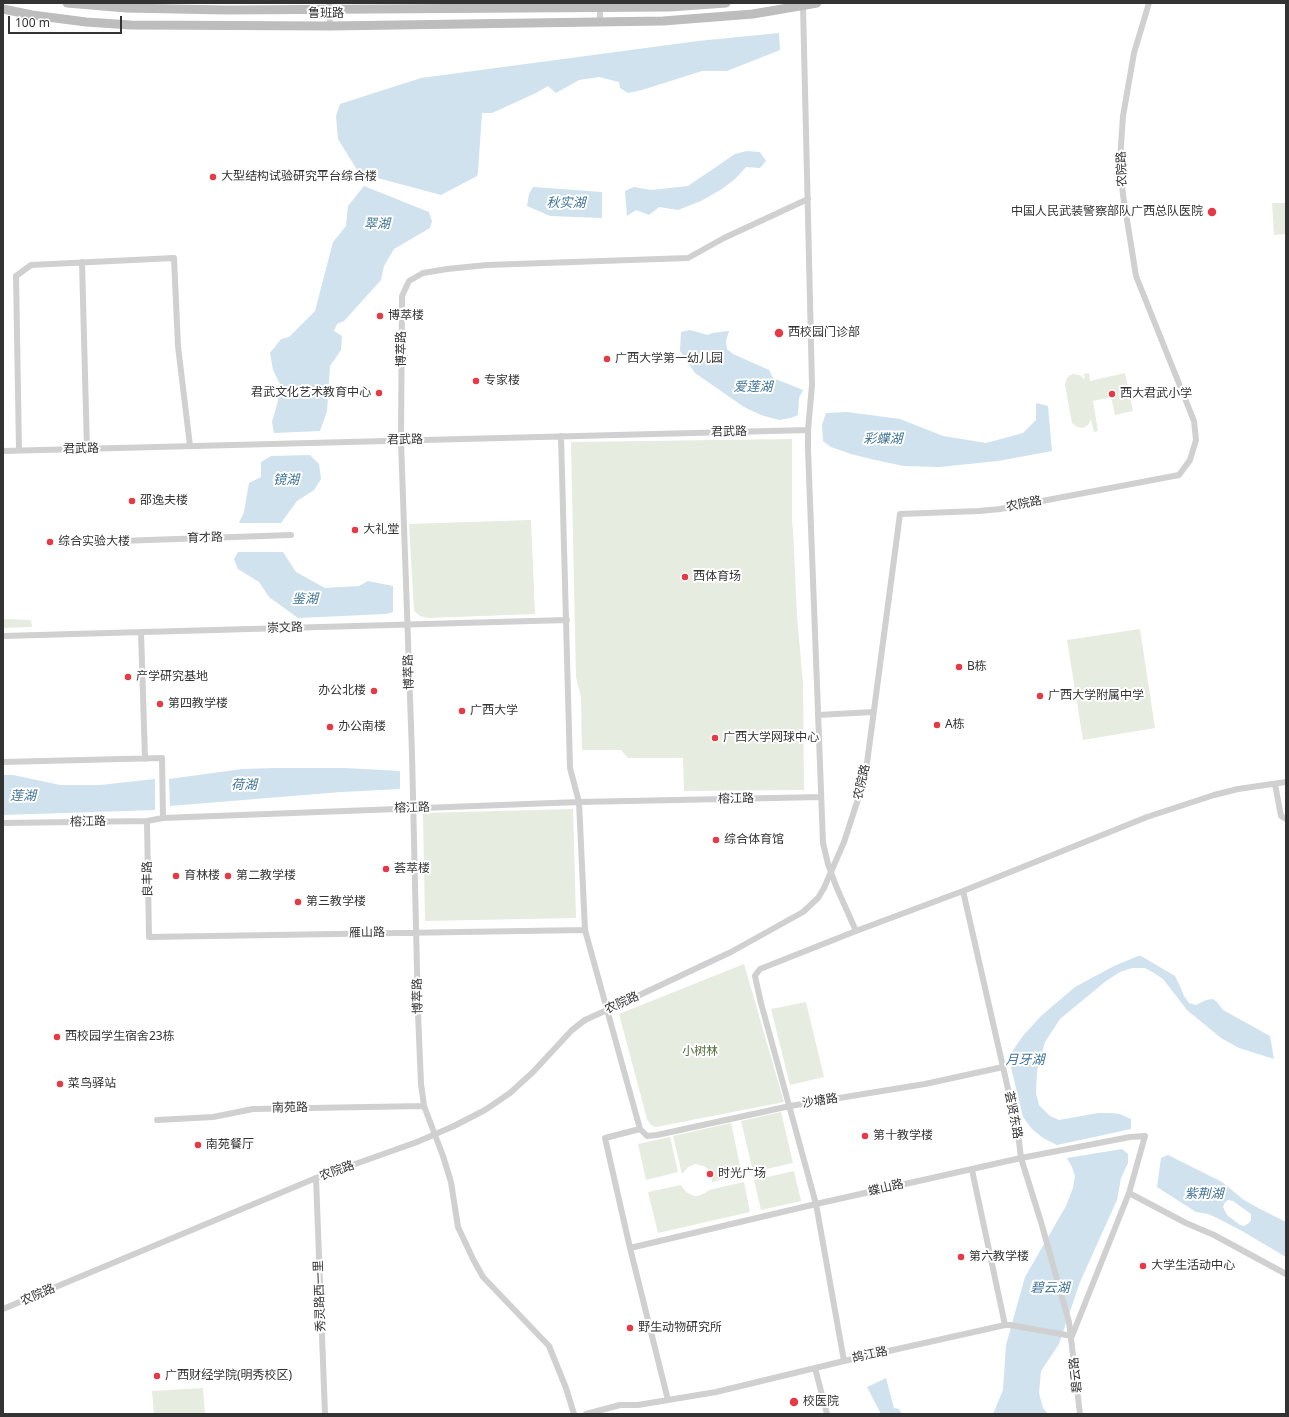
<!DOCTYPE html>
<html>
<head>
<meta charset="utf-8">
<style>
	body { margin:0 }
	#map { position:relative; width:1289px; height:1417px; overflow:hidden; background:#fff; font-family:"Noto Sans",sans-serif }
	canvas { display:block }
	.frame { position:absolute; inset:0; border:4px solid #333; pointer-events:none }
	.scale { position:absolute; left:8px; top:16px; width:114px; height:18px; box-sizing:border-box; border:2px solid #333; border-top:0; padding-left:5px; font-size:12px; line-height:14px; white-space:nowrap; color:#333; -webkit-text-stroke:3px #fff; paint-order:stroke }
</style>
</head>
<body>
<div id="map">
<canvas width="1289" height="1417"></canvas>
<div class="frame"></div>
<div class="scale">100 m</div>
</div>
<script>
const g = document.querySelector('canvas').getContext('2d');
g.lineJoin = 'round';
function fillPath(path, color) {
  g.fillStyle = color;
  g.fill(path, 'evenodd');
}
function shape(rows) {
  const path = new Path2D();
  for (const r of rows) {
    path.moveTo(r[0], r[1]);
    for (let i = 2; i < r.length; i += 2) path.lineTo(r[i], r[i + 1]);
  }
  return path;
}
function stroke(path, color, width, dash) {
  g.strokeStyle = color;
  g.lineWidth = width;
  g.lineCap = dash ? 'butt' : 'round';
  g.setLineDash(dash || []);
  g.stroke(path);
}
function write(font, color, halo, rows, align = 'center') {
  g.font = font + ' "Noto Sans","Noto Sans SC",sans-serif';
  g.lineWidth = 4;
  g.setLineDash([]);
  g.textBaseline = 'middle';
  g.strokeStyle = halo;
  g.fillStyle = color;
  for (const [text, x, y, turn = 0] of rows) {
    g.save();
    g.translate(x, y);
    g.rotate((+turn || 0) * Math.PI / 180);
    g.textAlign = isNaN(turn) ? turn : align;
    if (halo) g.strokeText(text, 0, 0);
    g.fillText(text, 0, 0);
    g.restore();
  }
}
fillPath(shape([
	[1272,203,1286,203,1286,234,1274,235],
	[1089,373,1090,381,1125,373,1133,411,1115,415,1111,397,1093,401,1098,431,1094,432,1091,419,1088,425,1083,428,1077,427,1072,423,1065,385,1067,378,1070,375,1074,374,1080,375,1085,380,1084,374],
	[792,439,792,522,793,529,797,616,803,684,804,790,684,791,683,758,628,758,621,750,582,750,581,697,576,677,571,442],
	[531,520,535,614,428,618,420,616,414,611,409,524],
	[3,619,31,620,32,627,3,628],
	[1140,629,1155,728,1083,740,1067,640],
	[573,809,576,918,425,921,423,813],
	[744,964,784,1102,656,1127,651,1125,647,1119,619,1014],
	[806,1002,824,1077,790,1085,771,1009],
	[781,1112,793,1163,753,1172,741,1121],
	[731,1123,742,1175,712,1182,711,1175,707,1168,703,1166,695,1164,688,1167,682,1174,673,1136],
	[670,1137,678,1172,646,1180,638,1144],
	[794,1171,801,1201,761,1210,754,1180],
	[744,1182,750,1212,658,1233,648,1192,681,1185,686,1192,694,1196,698,1196,705,1193,709,1190],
	[203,1388,205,1414,154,1414,152,1391]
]), '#e6ecdf');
fillPath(shape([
	[779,33,780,50,727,71,702,71,642,90,628,93,620,88,619,82,599,77,579,80,556,93,548,86,536,93,492,113,482,113,478,172,477,176,441,195,359,173,338,139,336,116,340,104,421,78,698,41],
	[747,151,760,152,766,161,760,168,746,167,735,179,722,189,701,201,678,210,659,207,649,215,636,210,627,216,625,191,634,187,651,190,688,186,735,154],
	[364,186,429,212,432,221,430,228,394,249,384,266,381,280,344,321,337,324,334,331,342,336,341,350,330,366,327,411,320,431,274,433,272,422,278,401,280,384,273,370,270,353,281,339,289,337,315,311,333,242,346,226,348,206],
	[533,187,602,192,602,218,550,216,527,206,529,194],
	[690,330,708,335,712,333,729,331,726,341,727,349,733,354,769,370,773,378,803,390,799,398,798,415,791,418,779,420,761,415,744,407,695,373,680,351,681,332],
	[1036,403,1048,406,1052,451,998,461,939,467,904,466,875,460,851,454,831,447,823,441,822,425,826,413,847,412,900,419,943,436,986,443,1023,433,1036,420],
	[310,455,319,464,321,479,314,490,297,501,281,523,239,523,244,512,249,483,261,477,261,462,271,456],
	[238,552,283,552,296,572,325,588,359,586,368,581,393,586,393,612,386,614,298,618,269,597,259,582,238,569,234,559],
	[276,768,345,768,400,771,400,789,341,792,170,806,169,779,242,769],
	[3,775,13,775,60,785,100,785,155,779,155,810,3,815],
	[1138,956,1141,956,1175,976,1180,986,1184,996,1189,1003,1196,1005,1206,1000,1213,999,1217,1002,1223,1010,1270,1036,1274,1059,1239,1048,1221,1038,1187,1010,1163,979,1154,973,1145,968,1132,968,1120,972,1106,981,1060,1019,1045,1042,1037,1071,1036,1093,1039,1105,1050,1116,1059,1120,1098,1113,1111,1113,1120,1114,1131,1119,1131,1129,1057,1145,1043,1138,1032,1129,1023,1117,1010,1063,1010,1055,1022,1037,1041,1016,1075,987,1114,966],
	[1122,1149,1128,1154,1128,1163,1121,1178,1117,1200,1080,1282,1059,1344,1041,1371,1039,1393,1043,1408,1048,1414,993,1414,1003,1390,1006,1345,1025,1277,1066,1206,1073,1188,1075,1176,1072,1167,1067,1158],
	[1168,1155,1222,1182,1244,1200,1260,1209,1286,1222,1286,1257,1242,1231,1217,1218,1208,1214,1196,1212,1157,1187,1161,1158],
	[1228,1200,1233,1201,1251,1214,1251,1220,1249,1223,1244,1226,1240,1225,1227,1215,1223,1207,1225,1202],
	[886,1378,894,1408,899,1409,902,1414,881,1414,867,1387]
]), '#cfe2ee');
stroke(shape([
	[329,3,330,26],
	[600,4,600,22],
	[803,6,812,385,808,430,808,449,823,843,828,864,836,886,856,931],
	[82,262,87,449],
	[561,436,570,768,579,802,585,930,640,1129,605,1138,630,1248,668,1400],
	[19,450,16,276,31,265,174,258,178,346,190,446],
	[3,451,808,430],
	[120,541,291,535],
	[141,632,145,759],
	[3,636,567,620],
	[818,715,873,712],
	[3,762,162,758,163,818],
	[1275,784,1281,816,1286,819],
	[147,821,149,937,585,930],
	[3,823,147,821,163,818,579,802,821,797],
	[844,842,861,790,867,763,900,514,979,511,1000,509,1179,475,1190,460,1196,440,1194,421,1136,276,1123,195,1120,160,1123,116,1134,53,1149,3],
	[963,891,1018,1133,1021,1158,1041,1222,1069,1322,1080,1414],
	[629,1000,731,952,803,912,818,898,824,888],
	[157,1120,213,1117,253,1109,424,1106],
	[454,1126,485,1110,510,1093,533,1072,572,1030,585,1020],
	[640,1129,647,1136,657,1135,790,1106,925,1084,1003,1067],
	[972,1170,1005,1325],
	[316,1178,325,1414],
	[1129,1193,1186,1223,1214,1235,1286,1274],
	[630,1248,816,1204,1021,1158,1130,1137,1145,1136,1129,1193,1072,1336],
	[3,1309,316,1178,417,1142],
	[844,1361,816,1204,761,1003,756,981,755,976,757,973,760,969,856,931,963,891,1147,817,1214,795,1238,789,1286,782],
	[815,1368,827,1414],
	[574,1414,566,1388,549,1346,483,1277,473,1259,458,1227,451,1182,443,1156,424,1106,421,1084,418,1013,412,754,401,441,402,296,409,281,423,273,447,269,487,265,688,258,724,238,808,199],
	[586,1414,620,1405,638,1405,716,1392,844,1361,1005,1325,1010,1325,1072,1336]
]), '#d0d0d0', 6);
stroke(shape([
	[67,3,126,8,227,10,670,7,726,3],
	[3,9,32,15,86,22,131,25,330,26,663,21,753,14,817,3]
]), '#bdbdbd', 9);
stroke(shape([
	[824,888,844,842],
	[585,1020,629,1000],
	[417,1142,454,1126]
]), '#d0d0d0', 6);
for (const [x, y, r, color] of [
	[213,177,4,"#e63946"],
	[1212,212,5,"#e63946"],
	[380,316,4,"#e63946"],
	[779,333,5,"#e63946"],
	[607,359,4,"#e63946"],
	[476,381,4,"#e63946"],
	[379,393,4,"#e63946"],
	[1112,394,4,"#e63946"],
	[132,501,4,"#e63946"],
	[355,530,4,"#e63946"],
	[50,542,4,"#e63946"],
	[685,577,4,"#e63946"],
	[959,667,4,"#e63946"],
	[128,677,4,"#e63946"],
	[374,691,4,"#e63946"],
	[1040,696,4,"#e63946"],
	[160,704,4,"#e63946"],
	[462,711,4,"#e63946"],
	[937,725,4,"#e63946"],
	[330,727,4,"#e63946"],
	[715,738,4,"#e63946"],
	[716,840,4,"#e63946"],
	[386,869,4,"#e63946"],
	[176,876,4,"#e63946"],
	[228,876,4,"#e63946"],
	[298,902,4,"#e63946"],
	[57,1037,4,"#e63946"],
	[60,1084,4,"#e63946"],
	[865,1136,4,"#e63946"],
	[198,1145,4,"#e63946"],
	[710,1174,4,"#e63946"],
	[961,1257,4,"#e63946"],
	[1143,1266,4,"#e63946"],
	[630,1328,4,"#e63946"],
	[157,1376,4,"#e63946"],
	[794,1402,5,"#e63946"]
]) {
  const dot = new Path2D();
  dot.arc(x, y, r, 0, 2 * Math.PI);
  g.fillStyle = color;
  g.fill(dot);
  stroke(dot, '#fff', 1.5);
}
write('12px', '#333', '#fff', [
	["鲁班路",326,14],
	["农院路",1122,169,-92],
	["博萃路",402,349,-90],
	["君武路",729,432,-1],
	["君武路",405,440,-1],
	["君武路",81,449,-1],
	["农院路",1024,504,-11],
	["育才路",205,538,-2],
	["崇文路",285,628,-2],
	["博萃路",409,672,-92],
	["农院路",862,782,-77],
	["榕江路",736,799,-1],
	["榕江路",412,808,-2],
	["榕江路",88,822,-1],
	["良丰路",148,879,-91],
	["雁山路",367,933,-1],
	["博萃路",418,996,-91],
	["农院路",622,1003,-24],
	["沙塘路",820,1101,-9],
	["南苑路",290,1108,-1],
	["荟贤东路",1013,1115,79],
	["农院路",337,1171,-20],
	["蝶山路",886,1188,-13],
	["农院路",38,1295,-23],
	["秀灵路西一里",320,1296,-92],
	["鸪江路",870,1355,-12],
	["碧云路",1076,1375,-96]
]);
write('12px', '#333', '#fff', [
	["大型结构试验研究平台综合楼",221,177],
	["中国人民武装警察部队广西总队医院",1203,212,"right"],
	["博萃楼",388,316],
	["西校园门诊部",788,333],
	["广西大学第一幼儿园",615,359],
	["专家楼",484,381],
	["君武文化艺术教育中心",371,393,"right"],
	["西大君武小学",1120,394],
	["邵逸夫楼",140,501],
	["大礼堂",363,530],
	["综合实验大楼",58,542],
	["西体育场",693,577],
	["B栋",967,667],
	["产学研究基地",136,677],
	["办公北楼",366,691,"right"],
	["广西大学附属中学",1048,696],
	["第四教学楼",168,704],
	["广西大学",470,711],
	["A栋",945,725],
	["办公南楼",338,727],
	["广西大学网球中心",723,738],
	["综合体育馆",724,840],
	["荟萃楼",394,869],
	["育林楼",184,876],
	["第二教学楼",236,876],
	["第三教学楼",306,902],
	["西校园学生宿舍23栋",65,1037],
	["菜鸟驿站",68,1084],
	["第十教学楼",873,1136],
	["南苑餐厅",206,1145],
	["时光广场",718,1174],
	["第六教学楼",969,1257],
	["大学生活动中心",1151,1266],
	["野生动物研究所",638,1328],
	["广西财经学院(明秀校区)",165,1376],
	["校医院",803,1402]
], 'left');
write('12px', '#56703f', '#fff', [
	["小树林",700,1052]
]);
write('italic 13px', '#3f7597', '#fff', [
	["秋实湖",566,203],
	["翠湖",377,224],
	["爱莲湖",753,387],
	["彩蝶湖",883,439],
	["镜湖",286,480],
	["鉴湖",305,599],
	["荷湖",244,785],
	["莲湖",23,796],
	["月牙湖",1025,1060],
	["紫荆湖",1204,1194],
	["碧云湖",1050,1288]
]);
</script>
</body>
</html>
